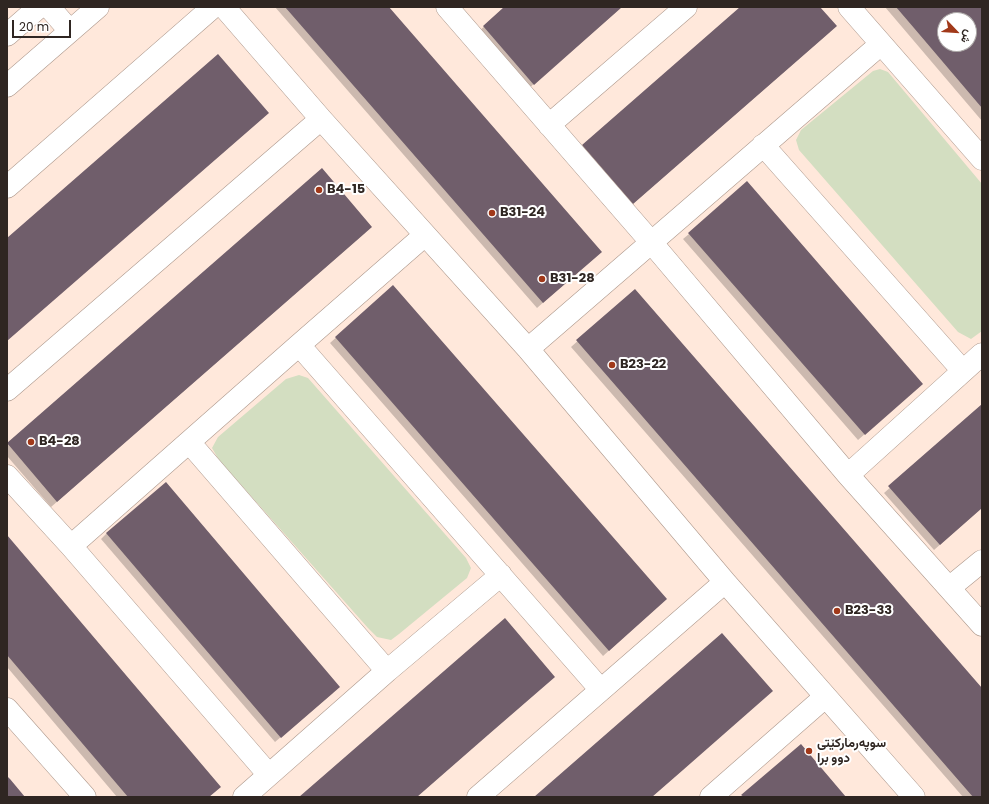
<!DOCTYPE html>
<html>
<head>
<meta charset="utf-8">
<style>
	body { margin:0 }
	#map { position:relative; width:989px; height:804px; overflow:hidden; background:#ffe8db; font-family:Poppins,Vazirmatn,sans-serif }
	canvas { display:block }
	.frame { position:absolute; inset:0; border:8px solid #2f2622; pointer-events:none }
	.north { position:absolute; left:937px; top:12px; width:40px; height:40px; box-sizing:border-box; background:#fff; border:1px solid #aca8a7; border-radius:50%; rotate:115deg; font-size:11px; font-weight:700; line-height:16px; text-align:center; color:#2f2622 }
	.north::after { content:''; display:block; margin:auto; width:14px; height:18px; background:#a1391a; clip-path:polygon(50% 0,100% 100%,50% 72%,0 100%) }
	.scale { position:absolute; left:12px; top:20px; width:59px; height:18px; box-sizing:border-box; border:2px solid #2f2622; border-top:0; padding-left:5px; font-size:12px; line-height:14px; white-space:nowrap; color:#2f2622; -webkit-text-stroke:3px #fff; paint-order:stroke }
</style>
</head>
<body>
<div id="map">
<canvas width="989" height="804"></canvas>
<div class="frame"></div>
<div class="north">ش</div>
<div class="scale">20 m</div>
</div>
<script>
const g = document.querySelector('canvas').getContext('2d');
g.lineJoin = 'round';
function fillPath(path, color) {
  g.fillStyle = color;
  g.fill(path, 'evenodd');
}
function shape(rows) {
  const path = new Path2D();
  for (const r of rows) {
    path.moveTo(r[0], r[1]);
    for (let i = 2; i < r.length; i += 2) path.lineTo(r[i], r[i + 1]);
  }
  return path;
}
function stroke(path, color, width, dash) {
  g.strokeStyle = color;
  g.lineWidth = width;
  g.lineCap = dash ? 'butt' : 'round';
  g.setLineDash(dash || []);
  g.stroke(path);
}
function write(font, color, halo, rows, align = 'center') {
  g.font = font + ' Poppins,Vazirmatn,sans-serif';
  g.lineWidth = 4;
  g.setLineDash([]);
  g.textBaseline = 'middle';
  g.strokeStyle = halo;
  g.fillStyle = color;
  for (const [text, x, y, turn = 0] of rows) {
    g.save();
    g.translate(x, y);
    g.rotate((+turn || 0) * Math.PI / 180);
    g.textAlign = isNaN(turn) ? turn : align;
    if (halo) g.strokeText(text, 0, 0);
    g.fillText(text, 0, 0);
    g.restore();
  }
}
fillPath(shape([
	[880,69,888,72,982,184,982,331,971,339,958,332,799,150,796,140,801,130,873,71],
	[299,375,308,378,466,558,471,568,467,578,399,634,391,640,377,637,368,628,219,460,212,448,218,437,286,379]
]), '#d3dec1');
fillPath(shape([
	[275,7,387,7,595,257,537,308],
	[506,7,622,7,528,89,478,32],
	[742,7,819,7,830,32,627,209,577,151],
	[885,7,982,7,982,121],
	[945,20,969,20,969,44,945,44],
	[321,170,365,233,51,507,7,456,7,444],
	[689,234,916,389,858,440,683,239],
	[393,286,666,599,603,656,330,343],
	[635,290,982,690,982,797,963,797,571,347],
	[982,406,982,508,934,550,884,493],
	[107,533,333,693,275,742,101,539],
	[7,537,208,797,117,797,7,667]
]), '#0003');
fillPath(shape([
	[285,7,389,7,602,252,543,303],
	[504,7,622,7,534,85,483,26],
	[740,7,820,7,837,26,633,204,582,145],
	[896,7,982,7,982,108,914,28],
	[945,20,969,20,969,44,945,44],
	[218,54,269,113,7,341,7,238],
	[322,168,372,227,57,502,7,443],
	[747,181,923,384,865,435,688,233],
	[393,285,667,599,609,651,335,337],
	[635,289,982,688,982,797,973,797,576,340],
	[982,404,982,508,940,545,888,486],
	[166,482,340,687,281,738,106,533],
	[7,535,221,787,209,797,128,797,7,655],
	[505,618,555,677,488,735,417,797,299,797],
	[722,633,773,691,683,770,652,797,534,797],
	[801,744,846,797,744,797,741,795],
	[7,776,10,779,25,797,7,797]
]), '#705e6b');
const minor = shape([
	[224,7,321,119,528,349,725,582,914,797],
	[447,7,651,242,848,475,982,625],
	[849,7,982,159],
	[549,125,686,7],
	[763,145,963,371],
	[7,187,213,7],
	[299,345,601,690],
	[528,349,881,44],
	[7,390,321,119],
	[189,442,387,671],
	[848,475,982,354],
	[7,476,71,546,269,775],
	[71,546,299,345,425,235],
	[949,588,982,561],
	[7,709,85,797],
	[244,797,387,671,501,575],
	[478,797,725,582],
	[711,797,825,697]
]);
const tertiary = shape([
	[49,7,70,31],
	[7,35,39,7],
	[7,86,98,7]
]);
stroke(minor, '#ad988c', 23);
stroke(tertiary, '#ad988c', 23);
stroke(minor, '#fff', 22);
stroke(tertiary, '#fff', 22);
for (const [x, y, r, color] of [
	[319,190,4,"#a1391a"],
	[492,213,4,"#a1391a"],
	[542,279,4,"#a1391a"],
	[612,365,4,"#a1391a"],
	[31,442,4,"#a1391a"],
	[837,611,4,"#a1391a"],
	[809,751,4,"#a1391a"]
]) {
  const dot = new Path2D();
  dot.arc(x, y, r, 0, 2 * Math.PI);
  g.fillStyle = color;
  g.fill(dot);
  stroke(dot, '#fff', 1.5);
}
write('bold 13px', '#2f2622', '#fff', [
	["B4-15",327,190],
	["B31-24",500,213],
	["B31-28",550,279],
	["B23-22",620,365],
	["B4-28",39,442],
	["B23-33",845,611],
	["سوپەرمارکێتی",817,744],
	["دوو برا",817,759]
], 'left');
</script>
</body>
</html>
